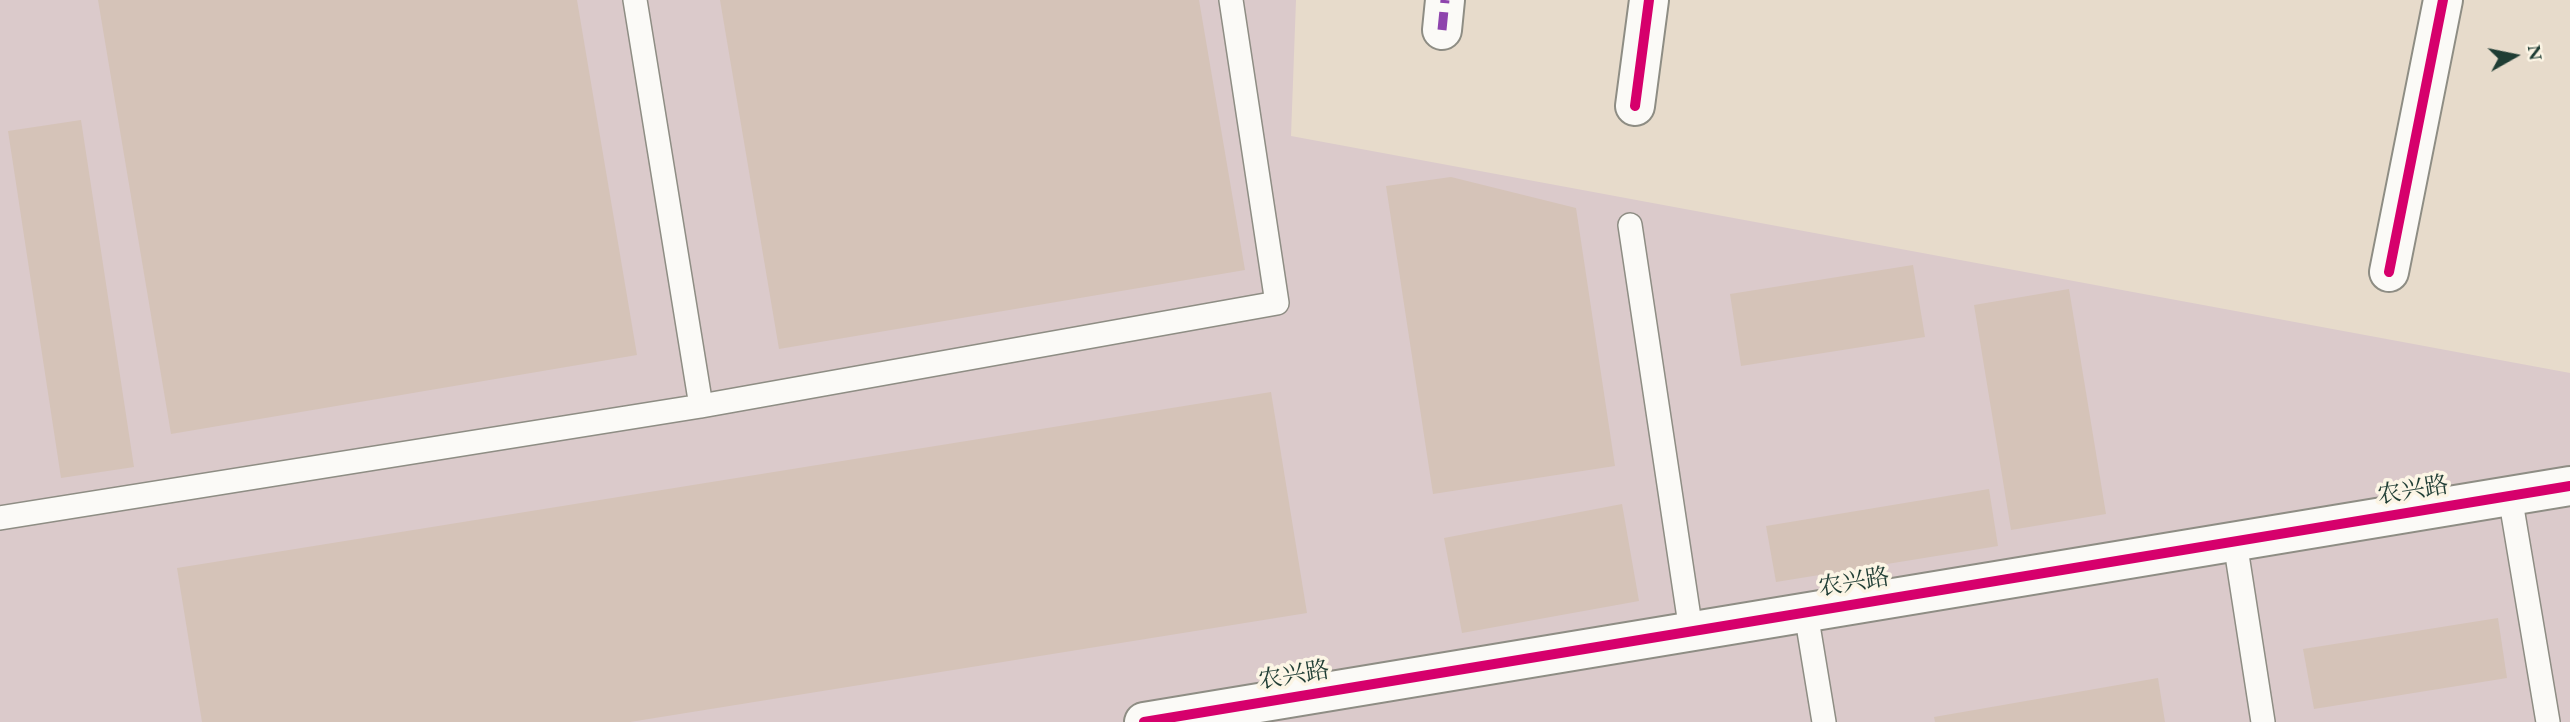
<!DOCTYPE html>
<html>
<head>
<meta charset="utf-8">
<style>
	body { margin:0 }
	#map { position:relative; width:2570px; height:722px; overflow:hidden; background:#e7dbcb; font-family:"EB Garamond",serif }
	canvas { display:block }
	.north { position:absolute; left:2479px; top:21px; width:70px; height:70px; -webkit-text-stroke:5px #fcf5e5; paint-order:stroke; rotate:81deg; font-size:19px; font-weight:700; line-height:28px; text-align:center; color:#1f3d34 }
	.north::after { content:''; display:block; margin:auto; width:24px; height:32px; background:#1f3d34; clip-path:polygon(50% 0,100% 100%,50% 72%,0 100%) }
</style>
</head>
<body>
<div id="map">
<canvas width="2570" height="722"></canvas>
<div class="north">N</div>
</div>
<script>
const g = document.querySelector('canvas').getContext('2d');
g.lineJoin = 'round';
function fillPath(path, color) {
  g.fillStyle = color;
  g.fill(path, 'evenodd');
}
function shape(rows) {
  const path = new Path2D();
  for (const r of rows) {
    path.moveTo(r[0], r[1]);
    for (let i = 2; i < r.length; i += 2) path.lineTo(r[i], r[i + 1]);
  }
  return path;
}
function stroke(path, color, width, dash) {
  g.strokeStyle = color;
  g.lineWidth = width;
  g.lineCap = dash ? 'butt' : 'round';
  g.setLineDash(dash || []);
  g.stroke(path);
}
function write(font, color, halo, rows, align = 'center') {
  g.font = font + ' "EB Garamond","Noto Serif SC",serif';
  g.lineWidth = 7;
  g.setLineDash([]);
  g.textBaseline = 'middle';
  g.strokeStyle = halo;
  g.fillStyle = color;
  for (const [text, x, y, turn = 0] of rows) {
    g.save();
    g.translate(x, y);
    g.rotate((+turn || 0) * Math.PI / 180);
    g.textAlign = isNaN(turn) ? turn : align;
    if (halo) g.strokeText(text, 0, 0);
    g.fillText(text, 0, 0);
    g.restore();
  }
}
fillPath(shape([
	[0,0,1296,0,1291,136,2570,373,2570,722,0,722]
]), '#dbcacb');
fillPath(shape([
	[98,0,577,0,637,355,171,434],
	[720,0,1199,0,1245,270,779,349],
	[81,120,134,467,61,478,8,131],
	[1451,177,1576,208,1615,466,1433,494,1386,186],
	[1913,265,1925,337,1741,366,1730,294],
	[2069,289,2106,514,2011,530,1974,305],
	[1271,392,1307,613,630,722,202,722,177,568],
	[1989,489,1998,546,1776,582,1766,526],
	[1622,504,1639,601,1462,633,1444,538],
	[2498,618,2507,678,2314,709,2303,649],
	[2158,678,2165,722,1935,722,1934,717]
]), '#d5c3b8');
const service = shape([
	[1630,225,1691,631],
	[701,406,1277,303,1231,0],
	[2510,496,2548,722],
	[0,518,701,406,635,0],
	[2235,542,2263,722],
	[1806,613,1824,722]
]);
const minor = shape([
	[1442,30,1445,0],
	[1635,106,1649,0],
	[2389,272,2443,0],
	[1144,722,2570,486]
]);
stroke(service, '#8e8d84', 26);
stroke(minor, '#8e8d84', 42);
stroke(service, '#fbfaf7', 23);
stroke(minor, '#fbfaf7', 38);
stroke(shape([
	[1442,30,1445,0]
]), '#8e44ad', 9, [18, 9]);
stroke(shape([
	[1635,106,1649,0],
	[2389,272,2443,0],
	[1144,722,2570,486]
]), '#d6006c', 10);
write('24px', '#1f3d34', '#fcf5e5', [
	["农兴路",2413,491,-9],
	["农兴路",1854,583,-9],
	["农兴路",1294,676,-9]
]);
</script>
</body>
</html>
